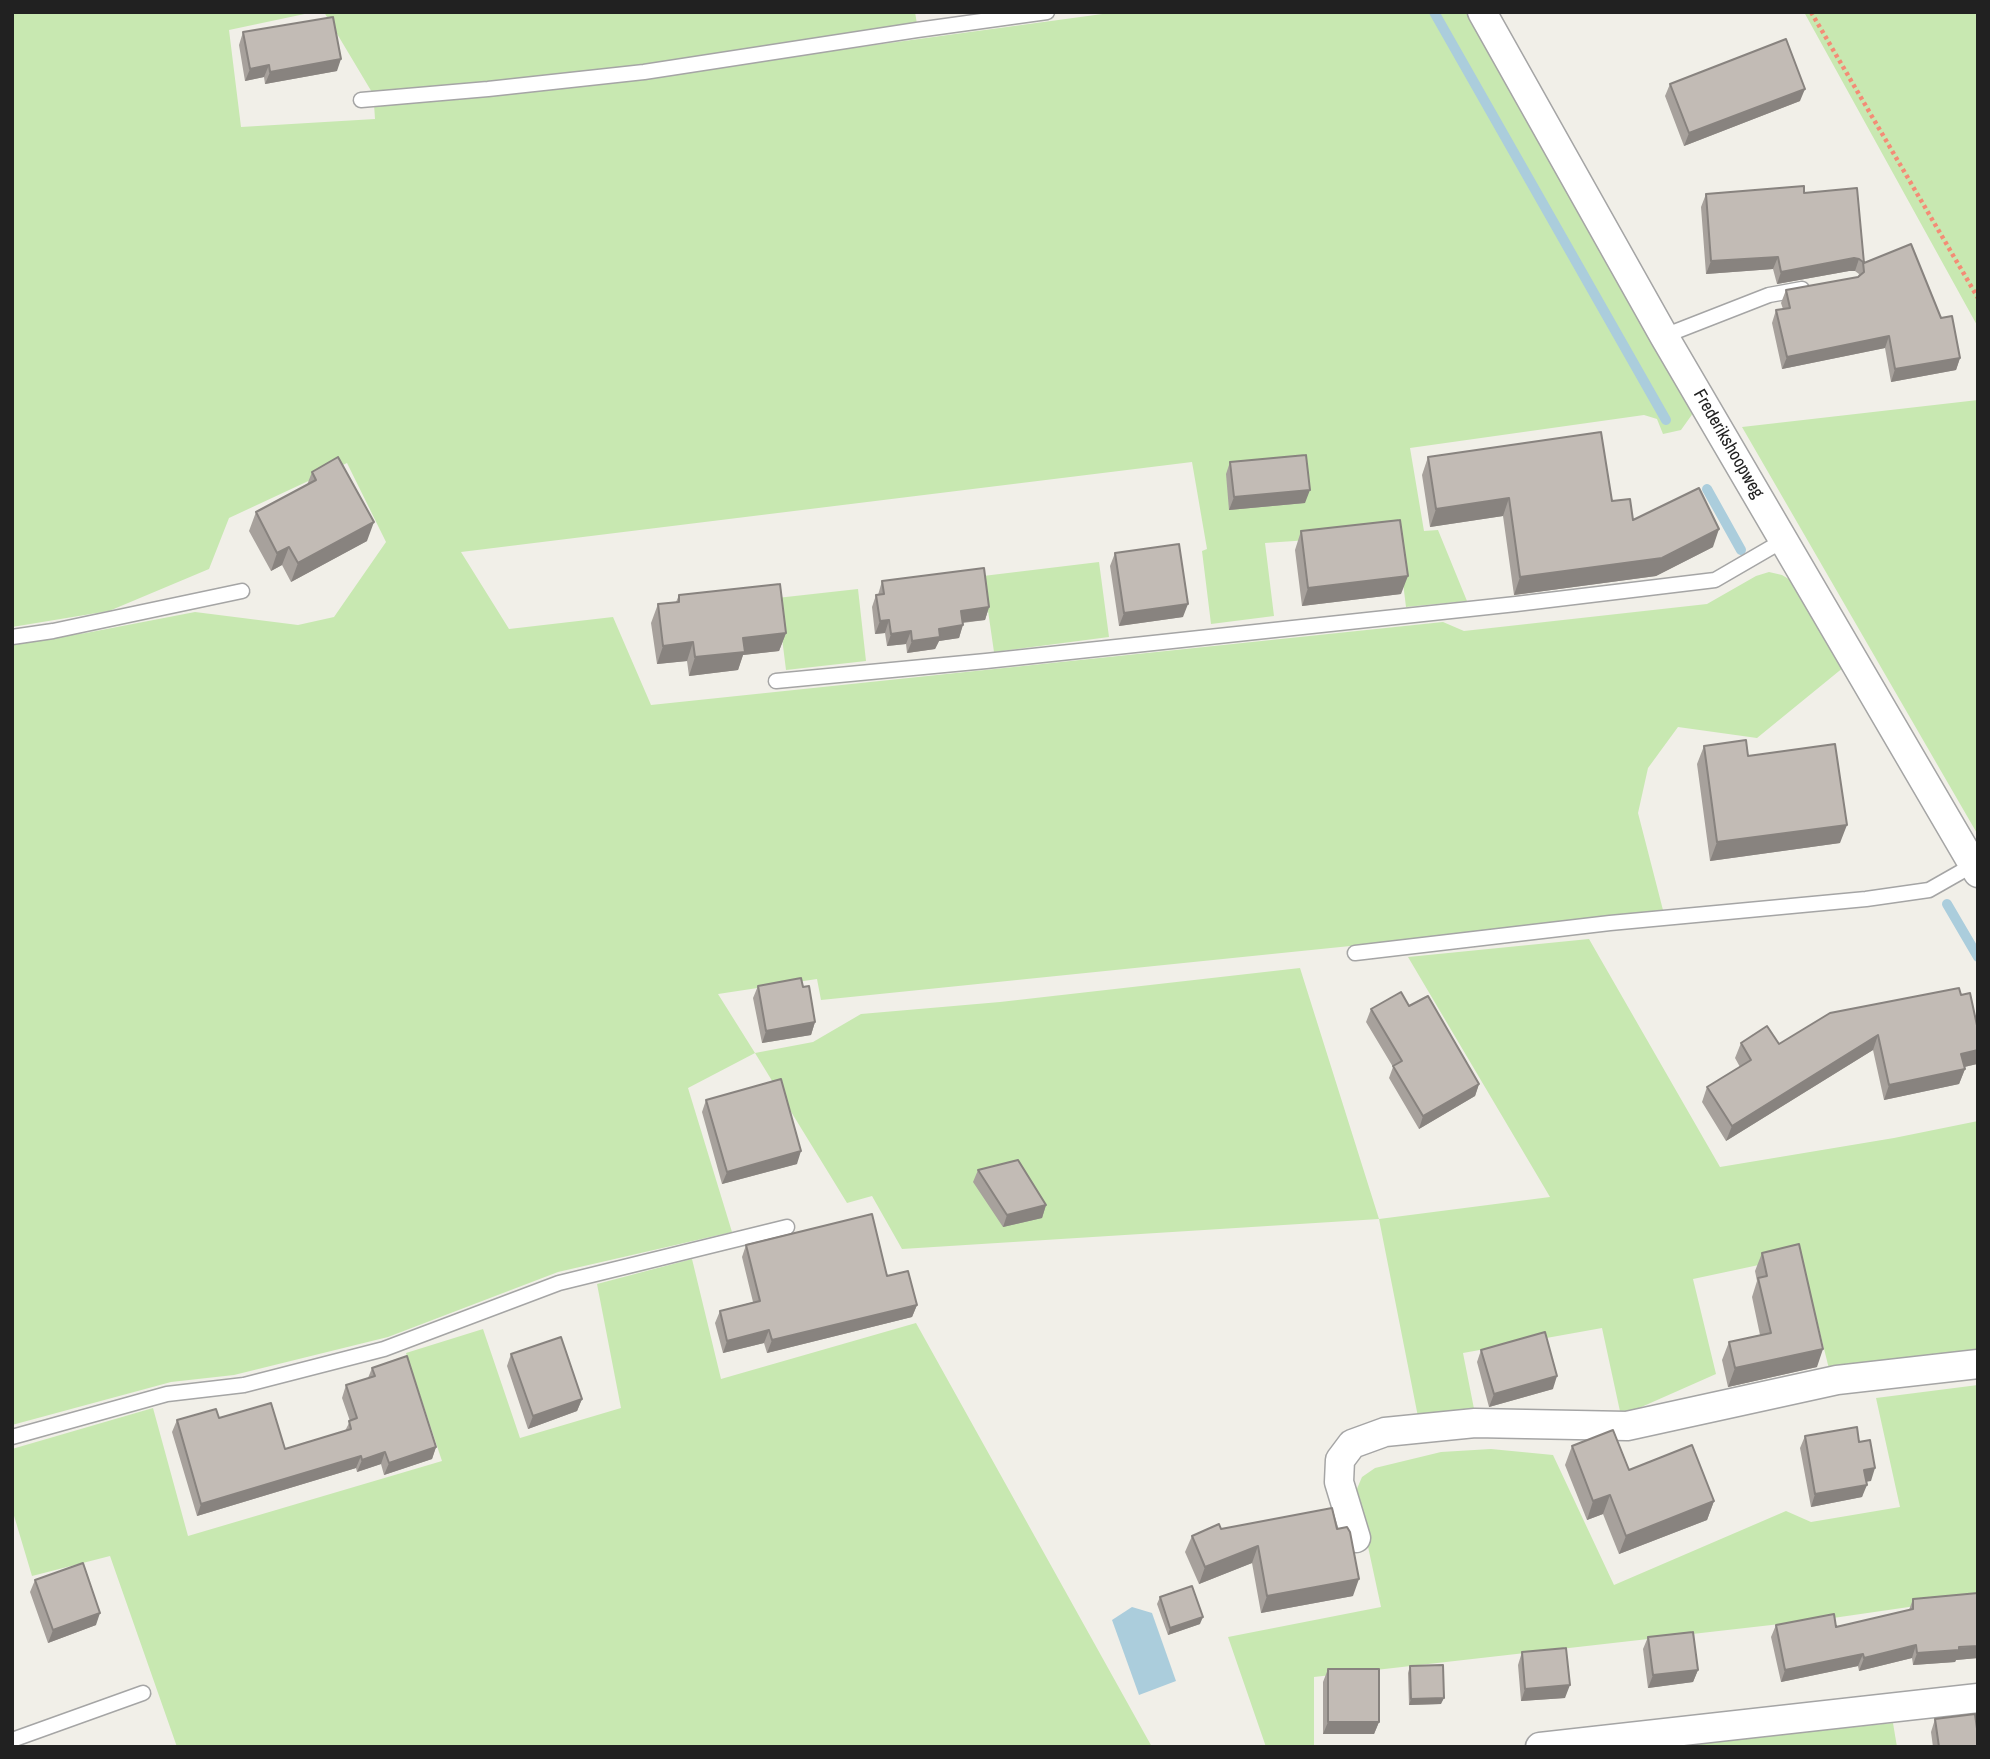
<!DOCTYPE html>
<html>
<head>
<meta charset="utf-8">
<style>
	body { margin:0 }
	#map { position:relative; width:1990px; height:1759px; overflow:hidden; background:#f1efe8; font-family:"Archivo Narrow",sans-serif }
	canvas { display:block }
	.frame { position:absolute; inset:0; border:14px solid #212121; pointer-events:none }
</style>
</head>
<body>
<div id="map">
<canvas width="1990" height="1759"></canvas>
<div class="frame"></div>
</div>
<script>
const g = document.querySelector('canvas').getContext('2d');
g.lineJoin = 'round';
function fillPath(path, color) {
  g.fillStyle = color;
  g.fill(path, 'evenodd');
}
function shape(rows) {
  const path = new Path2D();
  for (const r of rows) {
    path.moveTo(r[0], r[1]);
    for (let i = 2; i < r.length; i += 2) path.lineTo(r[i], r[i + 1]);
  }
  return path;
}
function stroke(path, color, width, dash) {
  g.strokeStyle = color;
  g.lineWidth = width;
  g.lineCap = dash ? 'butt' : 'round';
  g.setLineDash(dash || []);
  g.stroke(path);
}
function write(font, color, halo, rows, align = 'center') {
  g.font = font + ' "Archivo Narrow",sans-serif';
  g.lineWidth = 6;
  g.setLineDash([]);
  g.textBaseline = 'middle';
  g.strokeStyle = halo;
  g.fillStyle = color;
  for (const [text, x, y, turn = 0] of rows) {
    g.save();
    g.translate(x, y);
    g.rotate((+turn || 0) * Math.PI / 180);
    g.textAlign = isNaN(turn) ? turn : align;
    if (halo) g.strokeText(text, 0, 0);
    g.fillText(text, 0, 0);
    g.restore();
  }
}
fillPath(shape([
	[12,12,314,12,229,30,241,127,375,119,374,104,662,74,1117,12,1469,12,1696,409,1681,430,1663,434,1657,419,1644,415,1410,448,1424,531,1438,530,1467,601,1406,607,1397,534,1265,543,1274,616,1211,624,1202,551,1207,549,1192,462,461,552,509,629,613,617,651,705,1443,622,1464,631,1707,604,1756,576,1769,572,1782,575,1792,581,1844,667,1757,738,1678,727,1648,768,1638,813,1664,914,821,1000,817,979,718,994,755,1053,813,1042,861,1014,1000,1002,1300,968,1379,1219,1550,1197,1408,957,1589,939,1720,1167,1894,1138,1978,1121,1978,1367,1833,1385,1801,1256,1693,1279,1716,1374,1621,1416,1602,1328,1463,1353,1476,1419,1420,1427,1379,1219,902,1249,872,1196,847,1203,755,1053,688,1088,732,1232,558,1272,388,1337,234,1375,171,1382,12,1425,12,643,86,633,195,612,298,625,334,617,386,542,347,463,229,518,209,569,109,611,12,627],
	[324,12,915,12,917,24,643,66,373,94],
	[1804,12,1978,12,1978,327],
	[1978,400,1978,835,1742,427],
	[1099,562,1109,637,994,652,983,576],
	[858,589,866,661,786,670,777,598],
	[692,1259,721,1379,916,1323,1152,1747,177,1747,110,1556,32,1576,12,1509,12,1449,153,1408,188,1536,442,1461,406,1353,483,1329,520,1438,621,1408,597,1284],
	[1978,1385,1978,1597,1833,1618,1314,1677,1314,1747,1266,1747,1228,1637,1381,1607,1356,1491,1362,1477,1375,1468,1441,1452,1491,1449,1553,1455,1614,1585,1786,1511,1811,1522,1900,1507,1876,1398],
	[1893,1723,1897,1747,1655,1747]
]), '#c8e8b1');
fillPath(shape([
	[1132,1607,1152,1613,1176,1681,1139,1695,1112,1620]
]), '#abcddc');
stroke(shape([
	[1434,12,1666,420],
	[1707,489,1741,550],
	[1947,904,1978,957]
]), '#abcddc', 10);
const service = shape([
	[361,100,488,89,644,72,917,30,1047,12],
	[1664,336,1769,295,1802,289],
	[12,637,53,631,242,591],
	[776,681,986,661,1516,604,1715,580,1784,540],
	[1355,953,1610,923,1866,899,1929,890,1973,865],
	[12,1437,167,1394,244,1385,384,1349,559,1283,787,1227],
	[12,1740,143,1693]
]);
const minor = shape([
	[1482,12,1664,336,1978,873],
	[1356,1538,1339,1482,1340,1460,1352,1444,1385,1432,1475,1423,1627,1426,1837,1380,1978,1364],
	[1540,1747,1978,1698]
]);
stroke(service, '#a5a5a5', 17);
stroke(minor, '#a5a5a5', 31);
stroke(shape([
	[1811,12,1978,298]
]), '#f48c76', 4.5, [3.5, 3.5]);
stroke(service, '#fff', 14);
stroke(minor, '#fff', 28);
fillPath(shape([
	[243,32,337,71,265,84,264,77,245,81,239,45],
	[1670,84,1800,101,1684,146,1665,96],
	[1804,193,1864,263,1941,318,1960,358,1956,370,1891,382,1885,348,1782,369,1772,323,1776,310,1783,309,1781,303,1786,290,1858,277,1859,274,1855,271,1849,271,1777,284,1773,269,1706,274,1701,207,1706,194],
	[1428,457,1612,501,1633,520,1713,547,1656,576,1514,595,1503,516,1430,527,1422,475],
	[1230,462,1305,503,1229,510,1226,474],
	[312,472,367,541,291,582,282,565,271,571,249,531,256,512,307,485],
	[1301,531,1401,594,1302,606,1295,550],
	[1115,553,1183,617,1119,626,1110,566],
	[882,581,989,607,985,620,963,623,959,638,939,641,935,649,907,653,906,644,887,646,885,633,875,634,872,607,876,595,878,595],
	[679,595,786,633,779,651,743,655,738,670,689,676,687,661,657,664,651,623,658,604,676,602],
	[1704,746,1748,756,1840,843,1710,861,1697,764],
	[758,986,803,987,815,1022,811,1035,762,1043,753,998],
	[1409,1006,1479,1084,1475,1096,1419,1129,1389,1078,1393,1067,1366,1022,1371,1009],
	[1830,1013,1977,1064,1964,1067,1965,1069,1959,1084,1884,1100,1873,1050,1726,1141,1702,1102,1707,1087,1740,1067,1735,1058,1741,1043,1779,1044],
	[706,1100,797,1164,722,1184,702,1112],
	[978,1170,1046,1205,1042,1218,1003,1227,973,1182],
	[746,1245,887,1276,917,1305,912,1317,767,1353,764,1343,723,1353,715,1323,720,1311,753,1302,742,1257],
	[1762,1253,1817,1367,1728,1387,1722,1360,1729,1342,1760,1335,1752,1297,1757,1281,1755,1271],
	[1481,1350,1553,1389,1489,1407,1477,1362],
	[511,1354,582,1399,577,1411,528,1429,507,1366],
	[372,1368,436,1447,432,1459,384,1475,381,1464,357,1472,356,1468,197,1516,172,1432,177,1420,219,1418,285,1449,345,1431,350,1421,342,1398,346,1385,368,1378],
	[1805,1436,1859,1442,1871,1481,1866,1481,1862,1497,1811,1507,1800,1448],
	[1572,1446,1629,1470,1714,1501,1707,1520,1619,1554,1603,1514,1587,1520,1565,1465],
	[1332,1508,1353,1596,1261,1613,1252,1563,1199,1584,1185,1552,1192,1536],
	[35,1580,96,1625,48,1643,30,1592],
	[1978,1593,1978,1658,1956,1660,1955,1662,1913,1665,1912,1658,1859,1671,1858,1666,1781,1682,1771,1637,1776,1625,1836,1627,1909,1610,1913,1599],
	[1160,1597,1200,1624,1168,1635,1157,1604],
	[1648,1637,1698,1670,1693,1682,1648,1688,1643,1649],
	[1522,1652,1565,1698,1521,1701,1518,1665],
	[1410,1666,1441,1704,1409,1705,1408,1673],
	[1328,1669,1379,1722,1374,1734,1323,1734,1323,1682],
	[1935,1719,1978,1747,1933,1747,1931,1732]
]), '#a7a19c');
fillPath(shape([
	[341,59,337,71,265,84,270,72],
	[269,65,264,77,245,81,250,69],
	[1805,89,1800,101,1684,146,1689,133],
	[1778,257,1773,269,1706,274,1711,261],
	[1854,258,1859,259,1855,271,1849,271,1777,284,1781,272],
	[1889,336,1885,348,1782,369,1787,357],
	[1960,358,1956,370,1891,382,1895,369],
	[1310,490,1305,503,1229,510,1234,497],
	[1509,498,1503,516,1430,527,1436,509],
	[374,522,367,541,291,582,298,563],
	[1719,529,1713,547,1656,576,1514,595,1520,577],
	[289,547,282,565,271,571,277,553],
	[1408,576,1401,594,1302,606,1308,588],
	[1188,604,1183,617,1119,626,1124,613],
	[989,607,985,620,956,623,961,611],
	[889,620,885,633,875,634,880,621],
	[963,625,959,638,939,641,935,649,907,653,912,641,939,629],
	[911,631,906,644,887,646,891,634],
	[786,633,779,651,743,655,738,670,689,676,695,657,743,638],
	[693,642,687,661,657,664,663,646],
	[1847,825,1840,843,1710,861,1717,842],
	[815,1022,811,1035,762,1043,766,1031],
	[1878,1035,1873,1050,1726,1141,1732,1126],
	[1978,1050,1978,1061,1977,1064,1956,1069,1961,1054],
	[1965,1069,1959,1084,1884,1100,1889,1085],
	[1479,1084,1475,1096,1419,1129,1423,1116],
	[801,1151,797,1164,722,1184,727,1172],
	[1046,1205,1042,1218,1003,1227,1007,1215],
	[917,1305,912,1317,767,1353,772,1340],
	[769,1330,764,1343,723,1353,727,1341],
	[1823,1349,1817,1367,1728,1387,1735,1368],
	[1557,1376,1553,1389,1489,1407,1494,1394],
	[582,1399,577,1411,528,1429,533,1416],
	[436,1447,432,1459,384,1475,389,1463],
	[385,1452,381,1464,357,1472,362,1460],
	[361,1456,356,1468,197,1516,201,1504],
	[1875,1468,1871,1481,1860,1483,1864,1470],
	[1867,1485,1862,1497,1811,1507,1815,1494],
	[1610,1495,1603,1514,1587,1520,1593,1501],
	[1714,1501,1707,1520,1619,1554,1626,1536],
	[1258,1546,1252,1563,1199,1584,1205,1567],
	[1359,1579,1353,1596,1261,1613,1267,1596],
	[100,1613,96,1625,48,1643,53,1630],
	[1203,1617,1200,1624,1168,1635,1170,1628],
	[1916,1645,1912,1658,1859,1671,1864,1658],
	[1978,1646,1978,1658,1956,1660,1955,1662,1913,1665,1917,1653],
	[1863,1654,1858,1666,1781,1682,1785,1670],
	[1698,1670,1693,1682,1648,1688,1653,1675],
	[1570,1685,1565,1698,1521,1701,1525,1689],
	[1444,1698,1441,1704,1409,1705,1411,1699],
	[1328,1722,1379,1722,1374,1734,1323,1734]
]), '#88837f');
const building = shape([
	[333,17,341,59,270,72,269,65,250,69,243,32,333,17],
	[1786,39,1805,89,1689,133,1670,84,1786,39],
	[1804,186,1804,193,1857,188,1864,263,1911,244,1941,318,1952,316,1960,358,1895,369,1889,336,1787,357,1776,310,1790,308,1786,290,1858,277,1864,272,1863,262,1859,259,1854,258,1781,272,1778,257,1711,261,1706,194,1804,186],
	[1601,432,1612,501,1630,499,1633,520,1699,488,1719,529,1662,558,1520,577,1509,498,1436,509,1428,457,1601,432],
	[1306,455,1310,490,1234,497,1230,462,1306,455],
	[338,457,374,522,298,563,289,547,277,553,256,512,316,480,312,472,338,457],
	[1400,520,1408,576,1308,588,1301,531,1400,520],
	[1179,544,1188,604,1124,613,1115,553,1179,544],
	[984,568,989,607,961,611,963,625,939,629,940,637,912,641,911,631,891,634,889,620,880,621,876,595,884,594,882,581,984,568],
	[780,584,786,633,743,638,745,652,695,657,693,642,663,646,658,604,679,602,679,595,780,584],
	[1746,740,1748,756,1835,744,1847,825,1717,842,1704,746,1746,740],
	[801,978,803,987,809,986,815,1022,766,1031,758,986,801,978],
	[1959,988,1961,995,1970,993,1978,1030,1978,1050,1961,1054,1965,1069,1889,1085,1878,1035,1732,1126,1707,1087,1751,1060,1741,1043,1767,1026,1779,1044,1830,1013,1959,988],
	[1401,992,1409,1006,1428,996,1479,1084,1423,1116,1393,1066,1402,1061,1371,1009,1401,992],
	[781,1079,801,1151,727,1172,706,1100,781,1079],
	[1018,1160,1046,1205,1007,1215,978,1170,1018,1160],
	[872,1214,887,1276,908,1271,917,1305,772,1340,769,1330,727,1341,720,1311,760,1301,746,1245,872,1214],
	[1799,1244,1823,1349,1735,1368,1729,1342,1771,1333,1758,1278,1767,1276,1762,1253,1799,1244],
	[1545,1332,1557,1376,1494,1394,1481,1350,1545,1332],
	[561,1337,582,1399,533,1416,511,1354,561,1337],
	[407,1356,436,1447,389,1463,385,1452,362,1460,361,1456,201,1504,177,1420,216,1409,219,1418,271,1403,285,1449,351,1429,349,1421,357,1418,346,1385,375,1376,372,1368,407,1356],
	[1857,1427,1859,1442,1870,1440,1875,1468,1864,1470,1867,1485,1815,1494,1805,1436,1857,1427],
	[1613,1430,1629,1470,1692,1445,1714,1501,1626,1536,1610,1495,1593,1501,1572,1446,1613,1430],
	[1332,1508,1337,1529,1347,1527,1350,1532,1359,1579,1267,1596,1258,1546,1205,1567,1192,1536,1219,1524,1221,1529,1332,1508],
	[83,1563,100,1613,53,1630,35,1580,83,1563],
	[1192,1586,1203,1617,1170,1628,1160,1597,1192,1586],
	[1978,1593,1978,1646,1959,1647,1959,1650,1917,1653,1916,1645,1864,1658,1863,1654,1785,1670,1776,1625,1834,1614,1836,1627,1913,1609,1913,1599,1978,1593],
	[1693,1632,1698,1670,1653,1675,1648,1637,1693,1632],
	[1566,1648,1570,1685,1525,1689,1522,1652,1566,1648],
	[1443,1665,1444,1698,1411,1699,1410,1666,1443,1665],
	[1328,1669,1379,1669,1379,1722,1328,1722,1328,1669],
	[1975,1714,1978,1736,1978,1747,1939,1747,1935,1719,1975,1714]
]);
fillPath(building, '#c2bbb5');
stroke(building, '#88837f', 2);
write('18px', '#212121', '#fff', [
	["Frederikshoopweg",1728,444,60]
]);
</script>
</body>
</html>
